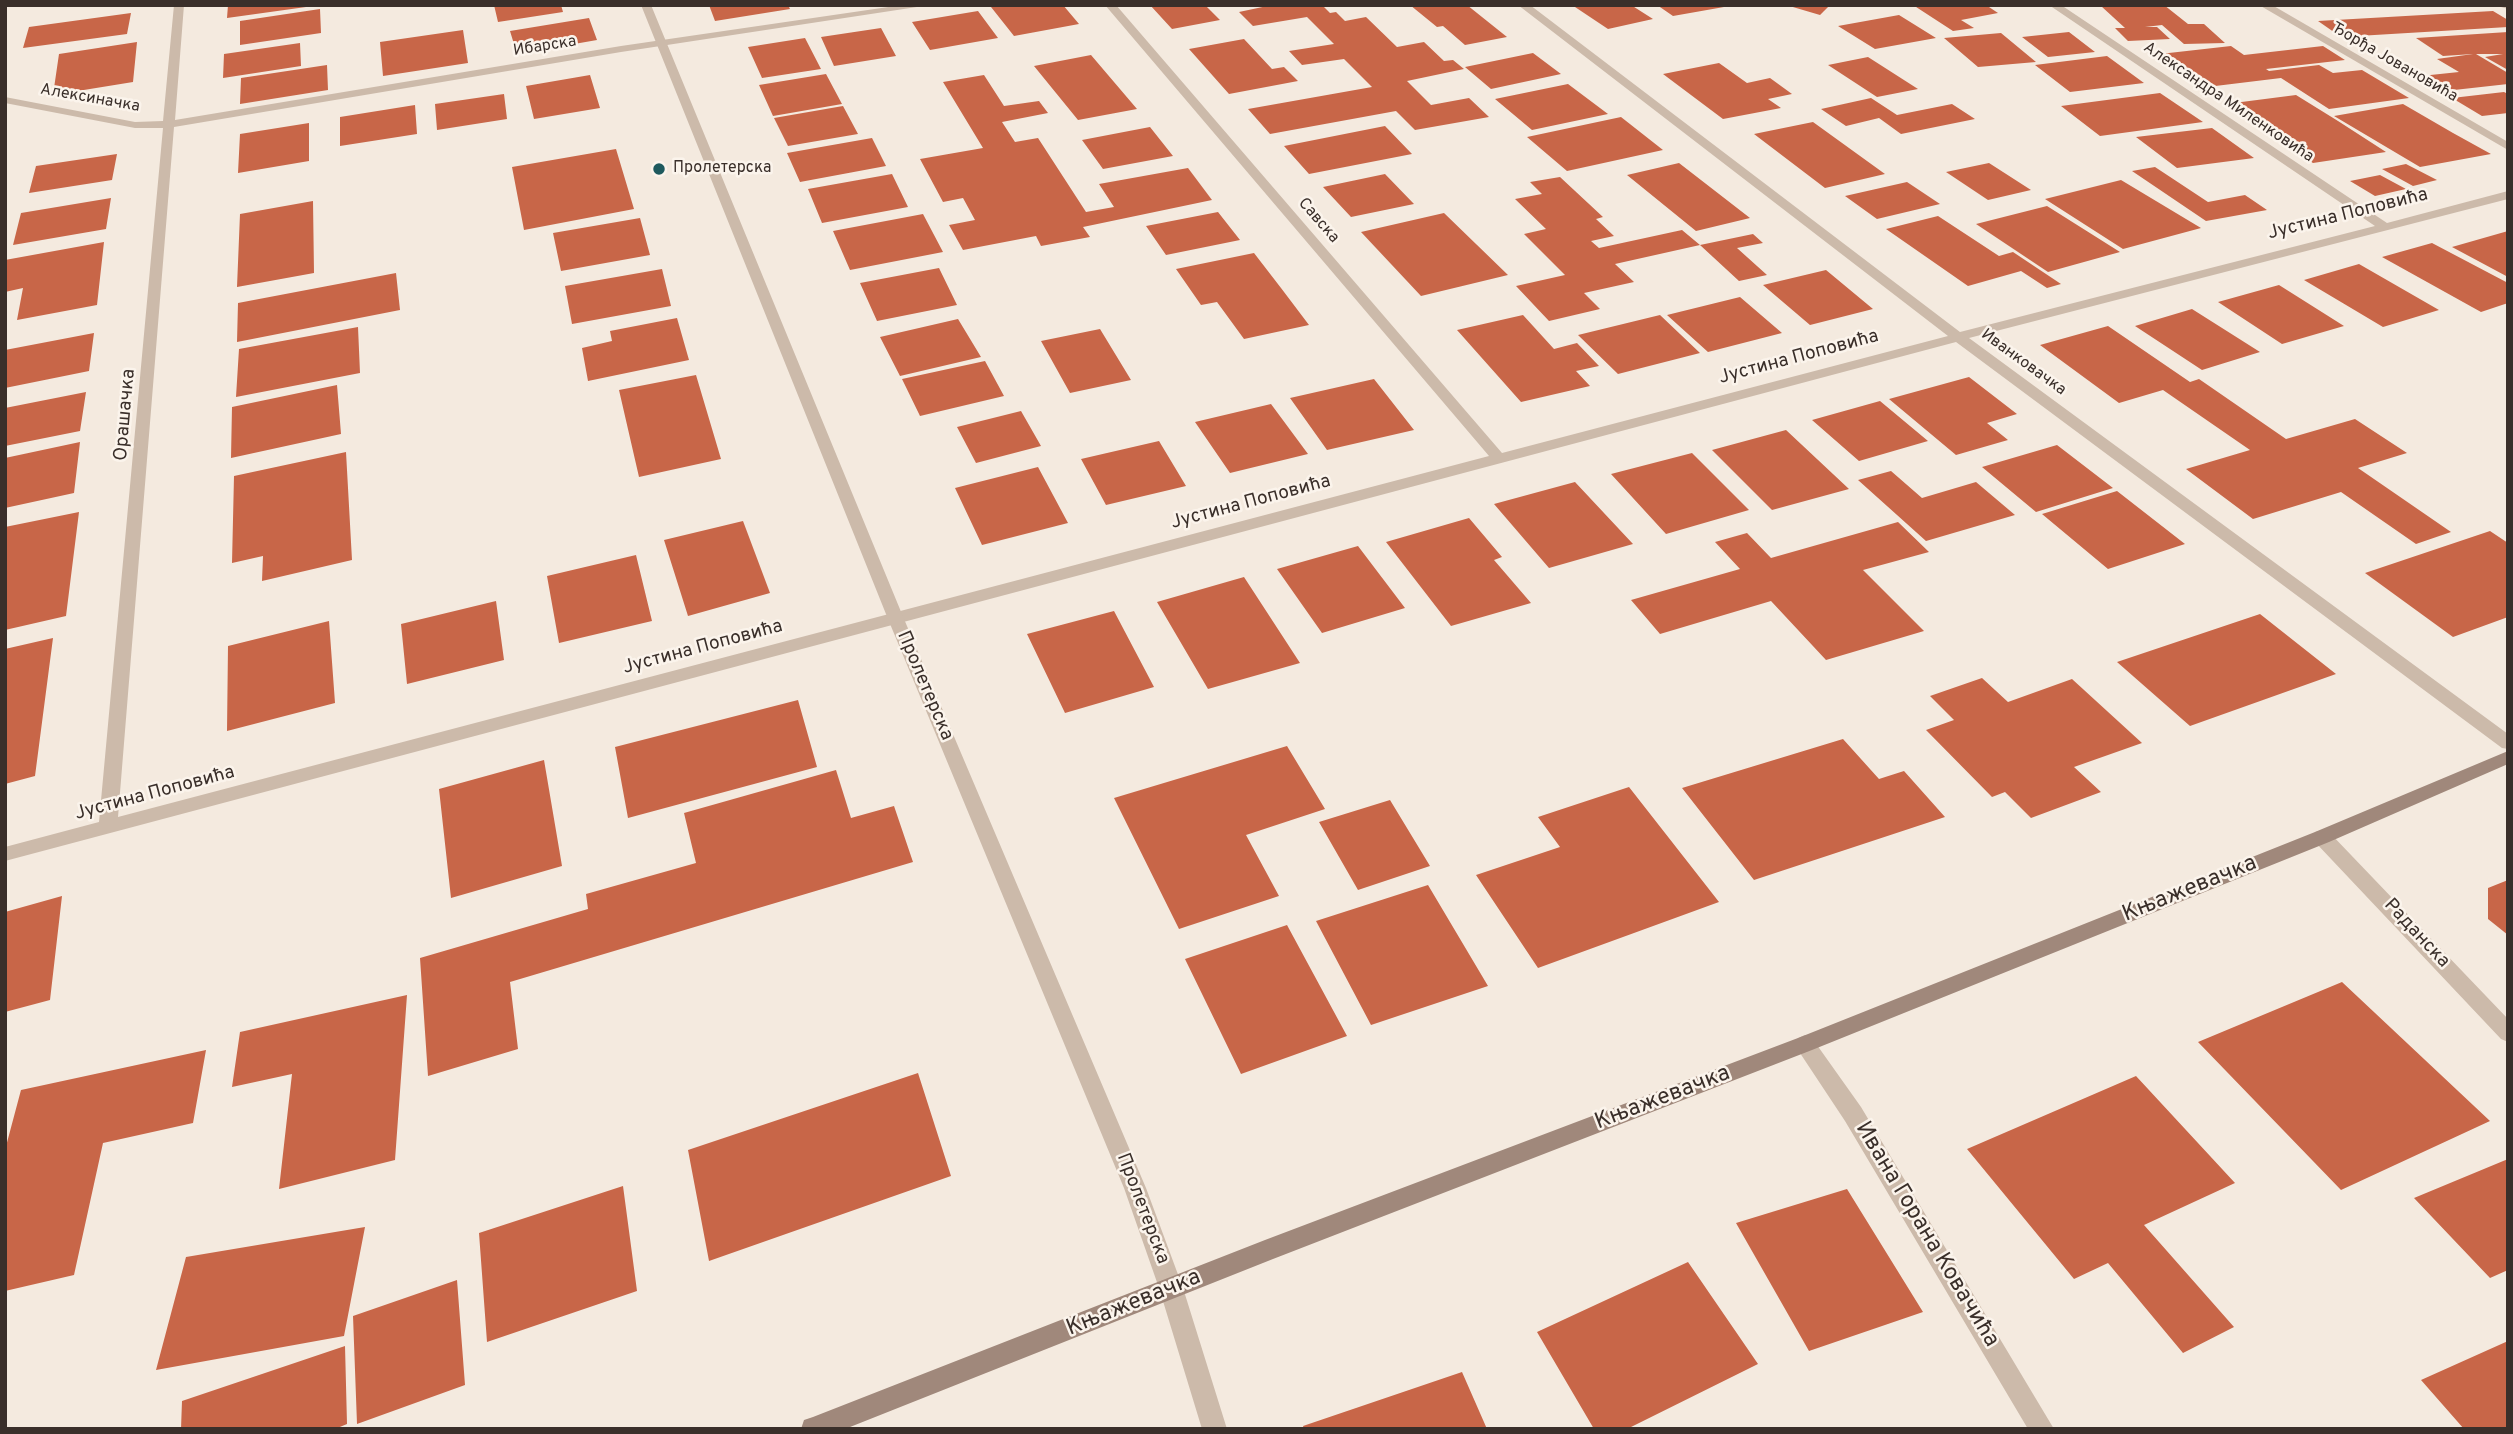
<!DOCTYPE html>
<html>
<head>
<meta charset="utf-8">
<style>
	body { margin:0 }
	#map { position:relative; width:2513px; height:1434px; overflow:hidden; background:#f4eadf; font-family:Overpass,sans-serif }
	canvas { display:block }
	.frame { position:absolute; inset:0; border:7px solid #3a2f2a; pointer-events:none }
</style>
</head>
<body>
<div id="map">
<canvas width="2513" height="1434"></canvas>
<div class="frame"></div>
</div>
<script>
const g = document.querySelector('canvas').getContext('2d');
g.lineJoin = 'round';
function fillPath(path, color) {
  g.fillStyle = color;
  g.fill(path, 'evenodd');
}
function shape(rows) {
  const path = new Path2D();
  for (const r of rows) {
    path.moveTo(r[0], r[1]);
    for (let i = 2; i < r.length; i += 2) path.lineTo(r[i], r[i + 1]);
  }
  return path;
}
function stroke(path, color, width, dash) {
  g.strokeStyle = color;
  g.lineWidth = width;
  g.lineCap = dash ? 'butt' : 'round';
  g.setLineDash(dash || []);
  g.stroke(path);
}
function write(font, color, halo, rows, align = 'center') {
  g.font = font + ' Overpass,sans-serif';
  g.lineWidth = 5;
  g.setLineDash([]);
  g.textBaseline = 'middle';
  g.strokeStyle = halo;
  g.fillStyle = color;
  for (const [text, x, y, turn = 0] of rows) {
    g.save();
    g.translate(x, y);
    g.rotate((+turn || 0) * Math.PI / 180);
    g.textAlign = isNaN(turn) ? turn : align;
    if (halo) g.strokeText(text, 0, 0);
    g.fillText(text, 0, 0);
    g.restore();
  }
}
fillPath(shape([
	[228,5,305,5,306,7,227,18],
	[494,5,561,5,563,12,498,22],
	[709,5,788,5,790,9,715,21],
	[1001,5,1063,5,1079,24,1014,36,991,7],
	[1150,5,1205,5,1220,20,1172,29],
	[1272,5,1322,5,1330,13,1336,12,1345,21,1366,17,1397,47,1424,42,1444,61,1453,60,1464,69,1407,81,1431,105,1469,98,1489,117,1415,130,1396,111,1270,134,1248,109,1372,87,1344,59,1302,65,1289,51,1334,44,1307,17,1253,26,1239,12],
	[1410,5,1467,5,1507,37,1465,45,1443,26,1437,27],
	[1572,5,1631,5,1653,19,1608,29],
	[1657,5,1724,5,1724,7,1673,16],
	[1786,5,1830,5,1820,15],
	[1913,5,1986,5,1998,13,1961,20,1974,28,1953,31],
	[2164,5,2188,24,2204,24,2225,43,2184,44,2162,25,2145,27,2157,27,2170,39,2128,41,2115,28,2125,28,2101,6],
	[320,9,321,33,240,45,240,21],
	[978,11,998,38,930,50,912,22],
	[2493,11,2508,20,2508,27,2341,37,2318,21],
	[131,13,127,34,23,48,29,27],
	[1899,15,1936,38,1875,49,1838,26],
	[589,18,597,40,517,54,510,31],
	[881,28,896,56,834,66,821,37],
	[463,30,468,63,383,76,380,42],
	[2069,32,2095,52,2048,57,2022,37],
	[2508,32,2508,70,2485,57,2503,54,2476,54,2508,73,2508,84,2445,91,2421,76,2459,72,2437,59,2473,54,2443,56,2416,38],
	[2001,33,2036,62,1978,67,1944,38],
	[805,38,821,69,762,78,748,47],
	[1244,39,1272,69,1284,67,1298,81,1229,94,1189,49],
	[137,42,133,82,53,95,59,54],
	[300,43,301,66,223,78,224,54],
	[2231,46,2244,55,2323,46,2345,60,2266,69,2269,71,2319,65,2333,73,2362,70,2409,98,2329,109,2281,78,2207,87,2160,54],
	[1533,53,1561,74,1491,89,1465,67],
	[1091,55,1137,109,1078,120,1034,66],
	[2107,56,2144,83,2070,92,2035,65],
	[1868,57,1918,89,1877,97,1828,65],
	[1719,63,1747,83,1770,78,1792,94,1768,99,1781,108,1723,119,1663,74],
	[327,65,328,90,240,104,241,78],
	[826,74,842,104,773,116,759,85],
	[590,75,600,108,534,119,526,86],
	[984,75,1004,106,1039,101,1048,113,1002,122,1015,142,1038,138,1086,212,1114,207,1099,184,1188,168,1212,200,1083,227,1090,237,1041,246,1036,236,963,250,949,225,975,220,963,198,943,202,920,159,983,148,943,82],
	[1568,84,1608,114,1532,130,1495,99],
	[2504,92,2508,94,2508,113,2482,116,2452,98],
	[2160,93,2203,122,2100,136,2061,106],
	[504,94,507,119,437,130,435,104],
	[2296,95,2338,121,2386,152,2313,163,2226,104],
	[1871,98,1897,115,1952,104,1975,119,1901,134,1879,118,1846,126,1821,109],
	[2403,104,2453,133,2491,154,2420,167,2334,116],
	[415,105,417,134,340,146,340,117],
	[843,106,858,134,788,146,774,118],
	[1621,117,1663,150,1567,171,1527,137],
	[1813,122,1885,174,1825,188,1754,134],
	[309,123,309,161,238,173,240,134],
	[1385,126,1412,154,1309,174,1284,146],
	[1150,127,1173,156,1103,169,1082,140],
	[2212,128,2254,158,2177,168,2136,137],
	[872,138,886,166,800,182,787,153],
	[616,149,634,209,524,230,512,167],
	[117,154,112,180,29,193,36,166],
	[1679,163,1750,218,1696,231,1627,175],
	[1989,163,2031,190,1988,200,1946,172],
	[2406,164,2437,180,2413,186,2382,169],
	[2155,167,2208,202,2245,195,2267,210,2206,221,2132,171],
	[892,174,908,207,822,223,808,189],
	[1385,174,1414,204,1351,217,1323,187],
	[2380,175,2406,189,2375,196,2350,181],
	[1560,177,1603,217,1596,219,1614,236,1591,241,1599,248,1682,230,1700,245,1615,264,1634,282,1584,293,1600,309,1549,321,1516,286,1565,275,1524,234,1546,229,1515,199,1542,194,1530,182],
	[2121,180,2201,228,2123,249,2045,199],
	[1907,182,1940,204,1877,219,1845,196],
	[111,198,106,229,13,245,21,213],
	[313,201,314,273,237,287,240,214],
	[2047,206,2120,252,2048,272,1976,224],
	[1218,212,1240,240,1166,255,1146,226],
	[1444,213,1508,275,1421,296,1361,232],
	[923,214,943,252,850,270,833,231],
	[1938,216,1999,256,2013,252,2061,284,2047,288,2021,271,1968,286,1886,229],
	[640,218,650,255,561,271,553,233],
	[2508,231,2508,277,2452,247],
	[1753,234,1763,243,1737,248,1767,275,1739,281,1700,245],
	[104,242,97,305,17,320,23,288,5,292,5,260],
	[2432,243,2508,283,2508,303,2481,312,2382,257],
	[1254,253,1281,288,1309,325,1244,339,1217,302,1201,305,1176,269],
	[2359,264,2439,310,2383,327,2304,280],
	[939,268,957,305,877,321,860,283],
	[662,269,671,306,572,324,565,286],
	[1826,270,1873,309,1810,325,1763,285],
	[396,273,400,310,237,342,238,303],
	[2279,285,2344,326,2282,344,2218,302],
	[1740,297,1782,333,1708,352,1667,315],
	[2192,309,2260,352,2202,370,2135,326],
	[1523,315,1554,349,1577,343,1599,366,1576,371,1590,386,1521,402,1457,330],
	[1660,315,1700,353,1618,374,1578,335],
	[677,318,689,360,588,381,582,348,612,341,610,331],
	[958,319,981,357,900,376,880,337],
	[2108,326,2190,382,2199,379,2286,439,2355,419,2407,453,2358,468,2451,532,2416,544,2341,492,2253,519,2186,469,2250,450,2163,390,2119,403,2040,345],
	[358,327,360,373,236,397,239,349],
	[1100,329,1131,380,1070,393,1041,341],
	[94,333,89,371,5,388,5,350],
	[985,361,1004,396,920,416,902,379],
	[696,375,721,459,639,477,619,390],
	[1969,377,2017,414,1987,423,2008,440,1956,455,1889,399],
	[1374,379,1414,430,1327,450,1290,398],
	[337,385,341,434,231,458,232,407],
	[86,392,80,431,5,446,5,408],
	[1880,401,1928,441,1859,461,1812,420],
	[1271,404,1308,454,1230,473,1195,422],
	[1021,411,1041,446,976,463,957,427],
	[1786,430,1849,489,1772,510,1712,450],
	[1159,441,1186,486,1106,505,1081,459],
	[80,442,74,493,5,508,5,458],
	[2057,445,2113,488,2036,512,1982,467],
	[346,452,352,560,262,581,263,556,232,563,234,476],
	[1692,453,1749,510,1666,534,1611,474],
	[1038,467,1068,523,982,545,955,488],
	[1891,471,1922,498,1976,482,2015,515,1926,541,1858,480],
	[1575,482,1633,544,1549,568,1494,504],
	[2117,491,2185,544,2108,569,2042,514],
	[79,512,66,616,5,630,5,527],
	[1469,518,1502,557,1494,560,1531,603,1451,626,1386,542],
	[743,521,770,593,688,616,664,540],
	[1898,522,1929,552,1863,570,1924,631,1826,660,1771,601,1660,634,1631,600,1740,569,1715,542,1747,533,1771,558],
	[2490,531,2508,543,2508,617,2453,637,2365,573],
	[1358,546,1405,608,1322,633,1277,569],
	[636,555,652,621,559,643,547,576],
	[1244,577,1300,663,1208,689,1157,602],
	[496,601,504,660,407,684,401,624],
	[1114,611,1154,687,1065,713,1027,634],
	[2260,614,2336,674,2190,726,2117,662],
	[329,621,335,703,227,731,228,646],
	[53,638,35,776,5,784,5,649],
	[1982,678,2008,702,2072,679,2142,743,2074,767,2101,792,2031,818,2005,792,1992,797,1926,730,1954,720,1930,696],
	[798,700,817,767,628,818,615,747],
	[1843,739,1879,779,1904,771,1945,817,1754,880,1682,788],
	[1287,746,1325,809,1246,835,1279,896,1179,929,1114,798],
	[544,760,562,866,451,898,439,789],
	[836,770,851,818,894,806,913,862,510,982,518,1049,428,1076,420,958,588,909,586,894,696,863,684,813],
	[1629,787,1719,902,1538,968,1476,875,1560,847,1538,817],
	[1390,800,1430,866,1358,890,1319,822],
	[2508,880,2508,935,2488,919,2488,888],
	[1428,885,1488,986,1371,1025,1316,921],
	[62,896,50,1000,5,1012,5,912],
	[1287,925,1347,1036,1241,1074,1185,959],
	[2342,982,2490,1121,2341,1190,2198,1042],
	[407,995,395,1160,279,1189,292,1074,232,1087,240,1032],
	[206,1050,193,1123,103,1143,74,1275,5,1291,5,1150,21,1090],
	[918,1073,951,1176,709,1261,688,1150],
	[2136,1076,2235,1183,2144,1225,2234,1327,2183,1353,2108,1263,2074,1279,1967,1149],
	[2508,1159,2508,1270,2490,1278,2414,1198],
	[623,1186,637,1291,487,1342,479,1233],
	[1847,1189,1923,1312,1809,1351,1736,1223],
	[365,1227,344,1336,156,1370,186,1257],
	[1688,1262,1758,1364,1627,1429,1594,1429,1537,1332],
	[457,1280,465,1385,357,1424,353,1316],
	[2508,1341,2508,1429,2464,1429,2421,1380],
	[345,1346,347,1424,335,1429,181,1429,182,1401],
	[1462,1372,1487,1429,1304,1429,1303,1426]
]), '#c86648');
fillPath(shape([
	[174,5,184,5,175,120,621,46,902,5,930,5,621,52,174,127,118,817,1489,456,1105,5,1116,5,1502,453,1948,336,1518,5,1530,5,1960,332,2375,226,2049,5,2061,5,2387,223,2508,191,2508,199,1969,338,2508,734,2508,749,2502,748,1956,342,5,861,5,847,99,822,163,128,135,128,5,103,5,97,135,122,163,121,174,5],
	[2259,5,2272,5,2508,142,2508,150,2259,5],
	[2500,5,2508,5,2508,9,2501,7,2500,5],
	[2322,830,2329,832,2508,1019,2508,1042,2501,1039,2315,842,2313,837,2315,832,2322,830],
	[1805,1035,1812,1038,1861,1107,2054,1429,2028,1429,1845,1121,1798,1050,1795,1044,1798,1038,1805,1035],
	[1171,1277,1179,1280,1183,1288,1227,1429,1202,1429,1159,1288,1163,1280,1171,1277]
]), '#ccbaaa');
fillPath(shape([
	[641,5,651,5,904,619,1146,1188,1183,1288,1179,1296,1171,1299,1163,1296,1159,1288,1124,1188,888,619,641,5]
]), '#ccbaaa');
fillPath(shape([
	[2508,751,2508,764,2329,842,1812,1050,1273,1259,845,1429,801,1429,804,1420,813,1417,1265,1240,1798,1038,2315,832,2508,751]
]), '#a0887b');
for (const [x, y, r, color] of [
	[659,169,7,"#1e595d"]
]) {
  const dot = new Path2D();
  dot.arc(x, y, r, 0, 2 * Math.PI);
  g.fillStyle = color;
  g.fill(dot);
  stroke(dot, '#fbf4ec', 2.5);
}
write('16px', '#3a2f2a', '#fbf4ec', [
	["Ибарска",545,47,-9],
	["Ђорђа Јовановића",2394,63,30],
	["Алексиначка",90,99,10],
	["Александра Миленковића",2228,103,34],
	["Савска",1318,221,49],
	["Иванковачка",2023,363,36]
]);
write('16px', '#3a2f2a', '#fbf4ec', [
	["Пролетерска",673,169]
], 'left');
write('19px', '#3a2f2a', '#fbf4ec', [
	["Јустина Поповића",2348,215,-14],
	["Јустина Поповића",1799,358,-15],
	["Орашачка",126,415,-85],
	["Јустина Поповића",1251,503,-15],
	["Јустина Поповића",703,648,-15],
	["Пролетерска",924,686,67],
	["Јустина Поповића",155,794,-15],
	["Раданска",2416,934,47],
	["Пролетерска",1142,1209,69]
]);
write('23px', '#3a2f2a', '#fbf4ec', [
	["Књажевачка",2190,890,-22],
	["Књажевачка",1663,1099,-21],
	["Ивана Горана Ковачића",1926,1235,59],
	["Књажевачка",1134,1304,-22]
]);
</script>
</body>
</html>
